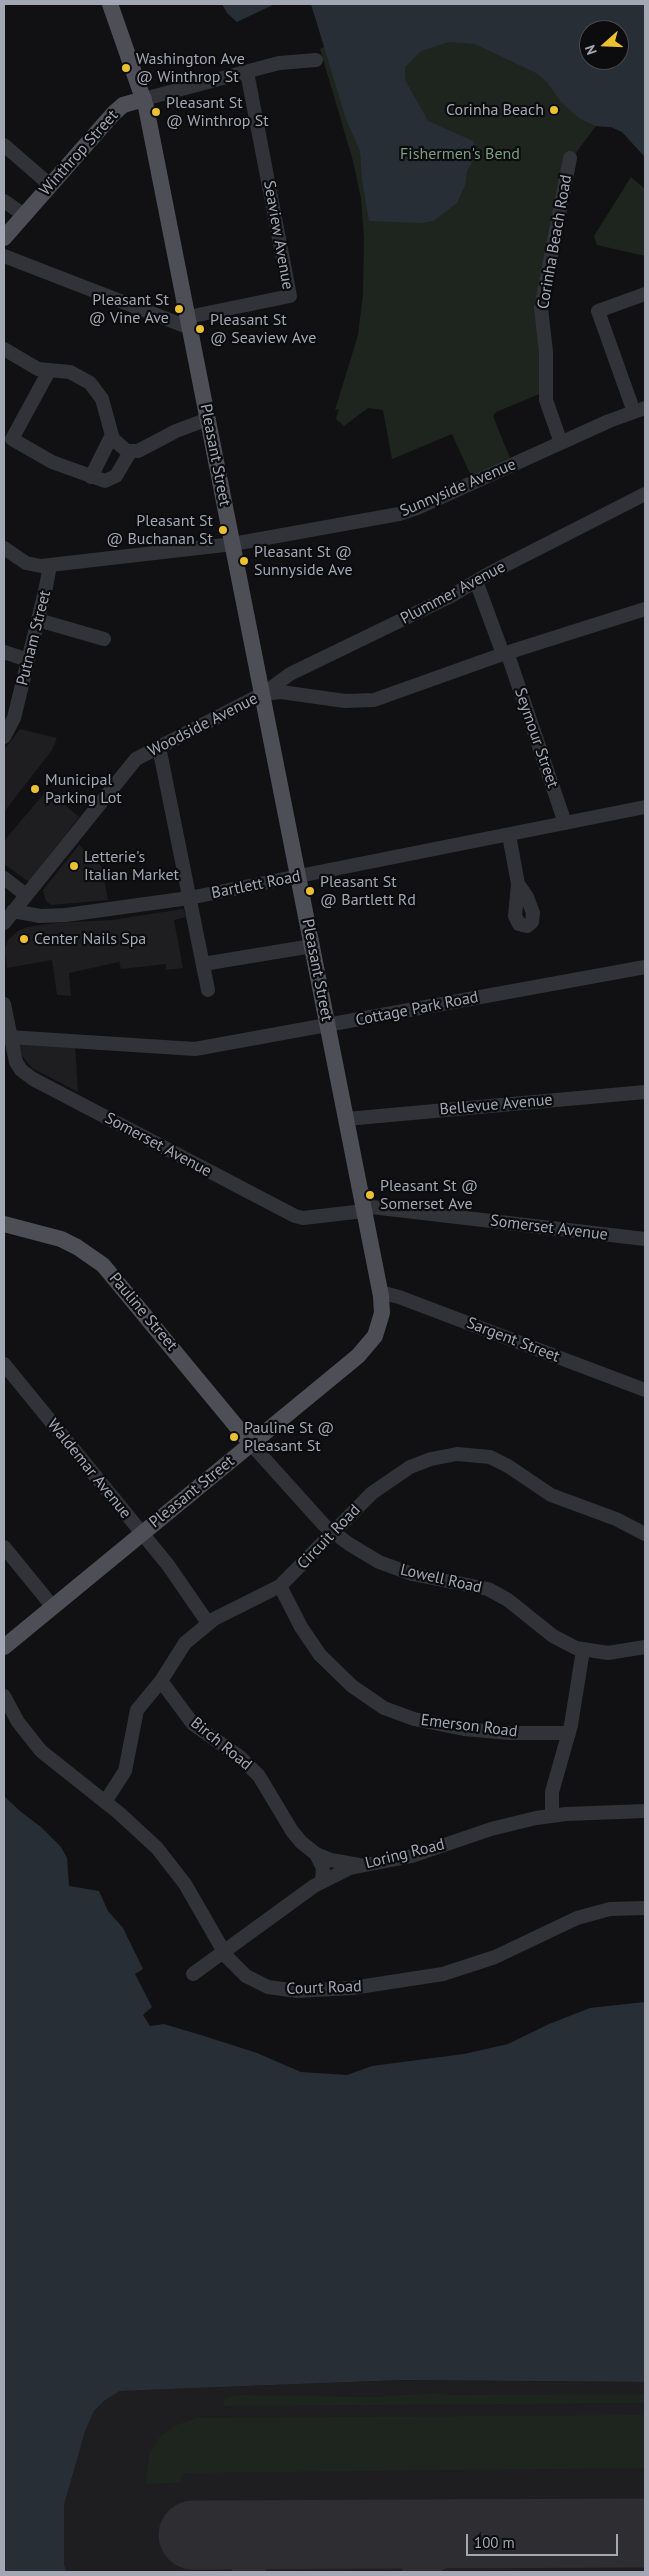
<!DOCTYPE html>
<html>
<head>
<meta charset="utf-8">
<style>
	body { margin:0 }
	#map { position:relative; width:649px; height:2576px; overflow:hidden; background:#111113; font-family:"PT Sans",sans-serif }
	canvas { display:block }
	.frame { position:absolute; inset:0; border:5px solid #a3a6b3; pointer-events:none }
	.north { position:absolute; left:579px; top:20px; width:50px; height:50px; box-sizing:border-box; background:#0c0c0e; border:1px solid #484a50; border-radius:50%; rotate:250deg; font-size:14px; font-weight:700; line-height:20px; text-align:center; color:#a3a6b3 }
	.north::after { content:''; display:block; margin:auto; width:18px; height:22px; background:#ebc031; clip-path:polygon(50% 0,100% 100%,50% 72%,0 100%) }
	.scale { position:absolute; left:466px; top:2534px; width:152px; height:22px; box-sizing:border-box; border:2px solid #a3a6b3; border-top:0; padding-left:6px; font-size:15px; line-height:18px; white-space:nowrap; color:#a3a6b3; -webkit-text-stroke:4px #0c0c0e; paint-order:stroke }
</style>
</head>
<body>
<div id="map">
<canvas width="649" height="2576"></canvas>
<div class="frame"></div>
<div class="north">N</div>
<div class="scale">100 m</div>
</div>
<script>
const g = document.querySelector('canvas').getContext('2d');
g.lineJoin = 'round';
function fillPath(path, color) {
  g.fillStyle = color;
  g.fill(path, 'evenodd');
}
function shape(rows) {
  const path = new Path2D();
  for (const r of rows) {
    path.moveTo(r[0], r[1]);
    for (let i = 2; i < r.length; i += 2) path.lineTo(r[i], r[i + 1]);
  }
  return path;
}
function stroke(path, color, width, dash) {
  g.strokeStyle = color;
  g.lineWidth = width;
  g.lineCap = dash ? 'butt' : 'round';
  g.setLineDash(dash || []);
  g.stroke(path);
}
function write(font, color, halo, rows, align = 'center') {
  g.font = font + ' "PT Sans",sans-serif';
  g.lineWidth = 4.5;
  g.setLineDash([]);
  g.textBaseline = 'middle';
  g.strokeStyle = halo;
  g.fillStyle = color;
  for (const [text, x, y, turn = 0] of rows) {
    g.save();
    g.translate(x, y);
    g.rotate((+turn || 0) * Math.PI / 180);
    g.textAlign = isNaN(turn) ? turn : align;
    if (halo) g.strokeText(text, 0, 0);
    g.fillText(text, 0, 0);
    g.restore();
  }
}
fillPath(shape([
	[20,729,57,738,52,750,4,812,4,750],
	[47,790,79,817,29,882,4,864,4,841],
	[79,845,102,867,108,900,51,905,46,901,43,890],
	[183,909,186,917,174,920,183,968,166,970,166,964,121,969,119,962,69,973,71,996,57,995,52,960,7,968,5,949,8,940,18,931,28,927,54,923,112,920],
	[17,1042,75,1046,78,1092,32,1068,23,1057],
	[402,2380,645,2382,645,2572,67,2572,64,2566,64,2505,85,2432,94,2411,104,2401,120,2391]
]), '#1e1d20');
fillPath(shape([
	[311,4,589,60,619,60,645,157,622,132,611,127,596,126,575,154,548,247,542,393,496,412,493,416,510,458,471,476,452,434,392,459,383,410,368,408,344,426,336,419,339,409,335,410,358,335,363,294,364,237,361,198,353,161,320,49,325,46],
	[631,177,645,189,645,256,597,245,594,236],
	[438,2393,446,2395,645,2394,645,2403,223,2406,225,2397,239,2395,374,2397],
	[645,2415,645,2468,184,2473,180,2483,145,2484,149,2455,159,2438,173,2426,197,2418]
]), '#1e251f');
fillPath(shape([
	[222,4,275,4,237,22,227,13],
	[311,4,645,4,645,157,622,132,611,127,596,126,580,119,561,102,547,82,536,73,475,44,449,42,421,51,405,67,405,80,428,121,473,141,476,155,467,171,465,185,457,203,433,221,421,223,369,221,362,179,360,151,346,119],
	[589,30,619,30,619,60,589,60],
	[4,1796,21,1812,41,1827,61,1847,67,1858,69,1886,99,1891,108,1911,123,1928,143,1969,135,1974,152,2007,143,2015,150,2026,164,2024,204,2036,257,2053,301,2072,347,2075,372,2066,464,2054,508,2044,549,2024,590,2008,645,2002,645,2382,402,2380,120,2391,104,2401,94,2411,85,2432,64,2505,64,2565,67,2572,4,2572]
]), '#282e36');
stroke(shape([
	[246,2572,258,2557,281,2542,295,2537,329,2534],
	[416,2572,435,2558,464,2543,489,2537,541,2533]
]), '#2e2e32', 28);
stroke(shape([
	[193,2535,645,2533]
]), '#2e2e32', 69);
stroke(shape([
	[144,99,279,63,316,60],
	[4,145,50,185],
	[4,201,24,215],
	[4,256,190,328],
	[188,317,290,296,247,72],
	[4,349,38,369,70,372,90,383,102,399,113,439,127,451,138,451,176,431,208,419],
	[49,371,12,439,52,462,105,481,116,476,130,452],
	[634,412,598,311,645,294],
	[561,443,546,400,546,352,541,308,570,158],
	[91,477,112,435],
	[4,548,26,563,41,566,233,544,399,514,417,508,609,421,645,408],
	[476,581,503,654],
	[38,620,104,639],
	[4,652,28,660],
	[507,652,565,823],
	[263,694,290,674,451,596,490,573,645,494],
	[4,737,14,718,46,587,50,565],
	[159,747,208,990],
	[509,835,518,884,515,916,519,924,527,926,532,922,533,913,527,897,518,884],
	[4,878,26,895],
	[13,911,40,916,66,915,189,898,645,807],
	[4,923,136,759,262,694,281,692,345,701,374,700,503,654,645,609],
	[203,964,312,946],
	[4,1004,16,1062,21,1070,33,1079,295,1216,303,1218,364,1211],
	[9,1037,195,1049,645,967],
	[346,1119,645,1092],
	[363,1206,645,1239],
	[380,1292,399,1297,645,1390],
	[4,1364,168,1565,208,1623],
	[251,1444,324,1525,349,1544,379,1562,412,1574,488,1589,508,1600,553,1636,576,1648,608,1653,645,1647],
	[4,1547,53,1607],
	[280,1586,301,1627,320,1655,352,1686,384,1708,414,1719,464,1729,509,1733,569,1733],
	[161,1681,193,1724,240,1757,259,1776,292,1831,301,1842,316,1854,323,1868,322,1881],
	[4,1696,18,1722,41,1751,119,1813,157,1848,185,1884,227,1957,246,1976,268,1987,297,1991,352,1988,443,1974,495,1957,577,1918,610,1909,645,1908],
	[105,1802,125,1771,137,1710,161,1681,185,1643,214,1619,280,1586,372,1493,410,1467,431,1459,457,1454,490,1457,508,1466,551,1495,616,1519,645,1534],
	[552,1815,552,1792,571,1725,583,1650],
	[316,1854,331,1860,359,1865],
	[193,1974,314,1886,350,1868,412,1856,491,1829,536,1818,566,1814,645,1811]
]), '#323338', 14);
stroke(shape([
	[4,238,113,114,123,105,144,99],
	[4,1224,61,1239,77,1247,103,1265,251,1444],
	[4,1647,358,1356,375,1336,382,1313,381,1296,146,107,110,4]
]), '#4e4f56', 16);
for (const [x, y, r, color] of [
	[126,68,5,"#ebc031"],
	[554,110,5,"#ebc031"],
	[156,112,5,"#ebc031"],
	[179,309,5,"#ebc031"],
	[200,329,5,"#ebc031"],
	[223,530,5,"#ebc031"],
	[244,561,5,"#ebc031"],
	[35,789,5,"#ebc031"],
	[74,866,5,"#ebc031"],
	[310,891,5,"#ebc031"],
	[24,939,5,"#ebc031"],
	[370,1195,5,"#ebc031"],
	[234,1437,5,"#ebc031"]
]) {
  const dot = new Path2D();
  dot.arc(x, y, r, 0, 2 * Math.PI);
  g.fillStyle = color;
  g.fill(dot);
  stroke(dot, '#0c0c0e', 2);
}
write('16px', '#a3a6b3', '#0c0c0e', [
	["Washington Ave",136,59],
	["@ Winthrop St",136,77],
	["Pleasant St",166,103],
	["@ Winthrop St",166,121],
	["Corinha Beach",544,110,"right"],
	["Pleasant St",169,300,"right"],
	["@ Vine Ave",169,318,"right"],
	["Pleasant St",210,320],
	["@ Seaview Ave",210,338],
	["Pleasant St",213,521,"right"],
	["@ Buchanan St",213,539,"right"],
	["Pleasant St @",254,552],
	["Sunnyside Ave",254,570],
	["Municipal",45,780],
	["Parking Lot",45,798],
	["Letterie's",84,857],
	["Italian Market",84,875],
	["Pleasant St",320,882],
	["@ Bartlett Rd",320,900],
	["Center Nails Spa",34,939],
	["Pleasant St @",380,1186],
	["Somerset Ave",380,1204],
	["Pauline St @",244,1428],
	["Pleasant St",244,1446]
], 'left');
write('16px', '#a3a6b3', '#0c0c0e', [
	["Winthrop Street",79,153,-48],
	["Seaview Avenue",278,235,80],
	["Corinha Beach Road",555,242,-80],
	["Pleasant Street",215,455,79],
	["Sunnyside Avenue",458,488,-23],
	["Plummer Avenue",453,593,-28],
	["Putnam Street",34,638,-76],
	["Woodside Avenue",203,725,-27],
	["Seymour Street",536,738,71],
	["Bartlett Road",256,885,-11],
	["Pleasant Street",317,970,79],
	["Cottage Park Road",417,1009,-11],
	["Bellevue Avenue",496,1105,-5],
	["Somerset Avenue",158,1145,28],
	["Somerset Avenue",549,1228,7],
	["Pauline Street",143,1312,50],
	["Sargent Street",513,1340,21],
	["Waldemar Avenue",89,1469,51],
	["Pleasant Street",192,1492,-39],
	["Circuit Road",329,1537,-46],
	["Lowell Road",441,1579,13],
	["Emerson Road",469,1726,7],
	["Birch Road",221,1744,39],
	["Loring Road",405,1854,-14],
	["Court Road",324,1988,-2]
]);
write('16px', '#7a9e80', '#0c0c0e', [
	["Fishermen's Bend",460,154]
]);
</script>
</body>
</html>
